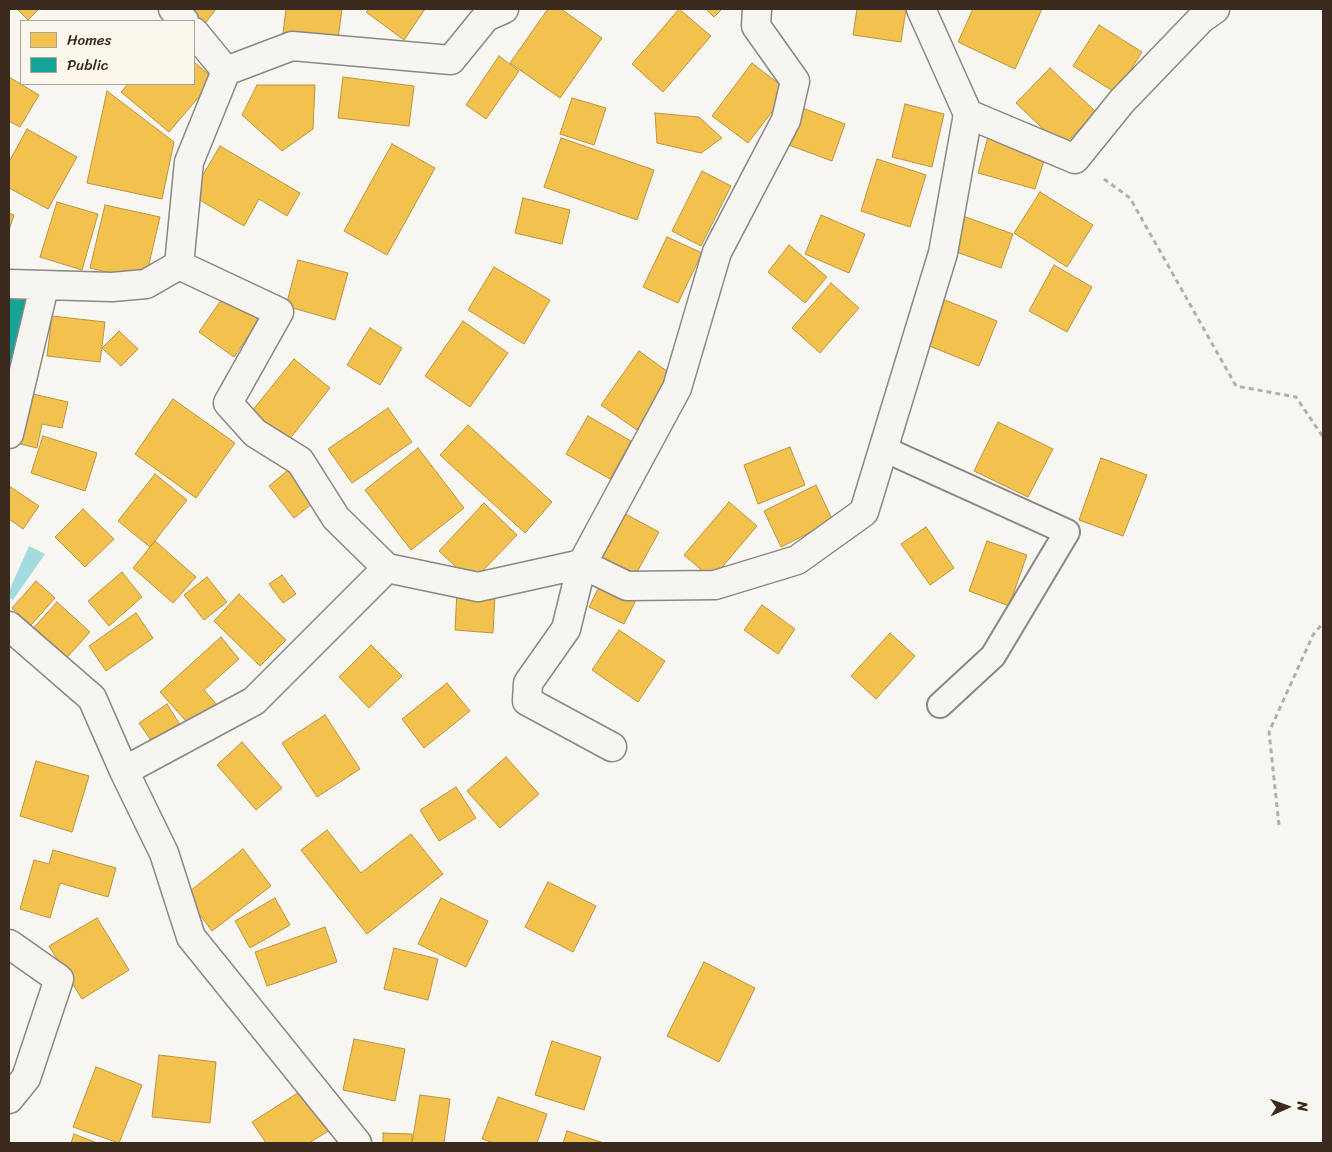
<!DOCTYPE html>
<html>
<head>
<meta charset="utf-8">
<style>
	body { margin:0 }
	#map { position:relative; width:1332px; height:1152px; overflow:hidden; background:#f8f6f0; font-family:Sriracha,sans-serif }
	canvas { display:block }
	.frame { position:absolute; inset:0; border:10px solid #3b2a1e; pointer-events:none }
	.legend { position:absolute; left:20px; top:20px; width:175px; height:65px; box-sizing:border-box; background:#fbf7ec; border:1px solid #aea59a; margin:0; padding:6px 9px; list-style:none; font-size:15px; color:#3b2a1e }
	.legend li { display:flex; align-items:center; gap:10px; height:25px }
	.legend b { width:25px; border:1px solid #aea59a }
	.north { position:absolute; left:1262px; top:1082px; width:50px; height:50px; -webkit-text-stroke:4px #fbf7ec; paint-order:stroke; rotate:88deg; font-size:14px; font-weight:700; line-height:20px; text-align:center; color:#3b2a1e }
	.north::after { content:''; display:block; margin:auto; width:18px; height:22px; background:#3b2a1e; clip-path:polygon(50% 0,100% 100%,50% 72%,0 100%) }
</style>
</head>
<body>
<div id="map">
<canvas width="1332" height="1152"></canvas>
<div class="frame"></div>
<ul class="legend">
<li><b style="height:14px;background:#f2c14e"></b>Homes</li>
<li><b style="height:14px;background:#17a398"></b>Public</li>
</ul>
<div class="north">N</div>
</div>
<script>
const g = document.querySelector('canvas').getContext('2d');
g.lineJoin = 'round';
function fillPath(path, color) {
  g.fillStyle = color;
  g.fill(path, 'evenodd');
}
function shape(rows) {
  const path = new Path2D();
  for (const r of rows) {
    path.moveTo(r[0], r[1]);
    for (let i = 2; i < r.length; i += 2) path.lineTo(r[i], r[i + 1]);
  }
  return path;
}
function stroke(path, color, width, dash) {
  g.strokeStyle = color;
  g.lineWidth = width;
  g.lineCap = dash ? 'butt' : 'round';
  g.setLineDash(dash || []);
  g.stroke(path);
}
fillPath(shape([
	[29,546,45,554,13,600,9,597,9,591]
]), '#a3dbde');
const homes = shape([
	[17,9,39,9,28,20,17,9],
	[182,9,216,9,204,25,182,9],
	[286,9,342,9,338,39,283,33,286,9],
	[369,9,425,9,404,40,366,12,369,9],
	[548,9,561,9,602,38,560,98,510,63,548,9],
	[679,9,711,36,663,92,632,64,679,9],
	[706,9,722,9,714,17,706,9],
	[857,9,906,9,901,42,853,35,857,9],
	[973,9,1042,9,1015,69,958,42,973,9],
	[1099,25,1142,52,1116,93,1073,66,1099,25],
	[499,56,519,71,486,119,466,105,499,56],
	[194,62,214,79,169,132,121,92,128,84,194,84,194,62],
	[752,63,788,91,748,143,712,116,752,63],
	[1050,68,1096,112,1062,147,1016,103,1050,68],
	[9,77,39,95,20,127,9,121,9,77],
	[343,77,414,86,409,126,338,118,343,77],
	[257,85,315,85,313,129,282,151,242,115,257,85],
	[107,91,174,142,162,199,87,183,107,91],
	[572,98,606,108,594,145,560,134,572,98],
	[905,104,944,114,932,167,892,157,905,104],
	[800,107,845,124,832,161,786,144,800,107],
	[655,113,699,117,722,138,701,153,657,143,655,113],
	[27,129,77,157,48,209,9,188,9,162,27,129],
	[988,137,1046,154,1035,189,978,173,988,137],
	[561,138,654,170,637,220,544,187,561,138],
	[392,144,435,168,387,255,344,231,392,144],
	[220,146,300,193,287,216,259,199,244,226,191,195,220,146],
	[877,159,926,175,910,227,861,211,877,159],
	[702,171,731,186,701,246,672,231,702,171],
	[1040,192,1093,225,1067,267,1014,233,1040,192],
	[523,198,570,210,562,244,515,233,523,198],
	[57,202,98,214,82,270,40,257,57,202],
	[105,205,160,217,145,281,90,268,105,205],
	[9,213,14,215,9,230,9,213],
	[821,215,865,234,849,273,805,254,821,215],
	[963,216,1013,234,1001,268,951,250,963,216],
	[667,237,702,253,678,303,643,287,667,237],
	[789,245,827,277,805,303,768,272,789,245],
	[298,260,348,273,335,320,286,306,298,260],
	[1054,265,1092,287,1067,332,1029,311,1054,265],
	[494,267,550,300,524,344,468,310,494,267],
	[831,283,859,308,820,353,792,328,831,283],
	[224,296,259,320,234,357,199,332,224,296],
	[940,298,997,321,979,366,922,343,940,298],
	[52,316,105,322,100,362,47,356,52,316],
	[463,321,508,353,470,407,425,376,463,321],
	[370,328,402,348,380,385,347,365,370,328],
	[119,331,138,349,121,366,102,348,119,331],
	[639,351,675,377,637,430,601,405,639,351],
	[294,359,330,388,285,445,248,416,294,359],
	[24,392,68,402,62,428,42,424,37,448,12,442,24,392],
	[173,399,235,443,196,498,135,454,173,399],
	[388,408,412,442,352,483,328,449,388,408],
	[588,416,631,441,610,479,566,454,588,416],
	[998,422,1053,449,1028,497,974,471,998,422],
	[468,425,552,502,525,533,440,455,468,425],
	[43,436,97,453,85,491,31,473,43,436],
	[790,447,805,485,758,504,744,465,790,447],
	[418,448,464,508,411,550,365,490,418,448],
	[1101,458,1147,475,1123,536,1079,520,1101,458],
	[292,467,317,500,294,518,269,486,292,467],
	[155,474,187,500,150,547,118,521,155,474],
	[816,485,833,521,781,547,764,511,816,485],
	[9,486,39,506,23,529,9,519,9,486],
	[729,502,757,526,712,579,684,555,729,502],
	[484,503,517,535,472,582,439,551,484,503],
	[83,509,114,539,85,567,55,537,83,509],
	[618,510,659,532,631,583,591,561,618,510],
	[926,527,954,568,930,585,901,544,926,527],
	[155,541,196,577,173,603,133,568,155,541],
	[987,541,1027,555,1009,606,969,591,987,541],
	[122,572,142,597,109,626,88,601,122,572],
	[282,575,296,594,283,603,269,584,282,575],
	[207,577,227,602,204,620,184,595,207,577],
	[603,579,638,596,624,624,589,607,603,579],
	[36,581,55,598,31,625,12,608,36,581],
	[457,591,495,594,493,633,455,630,457,591],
	[239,594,286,640,260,666,214,621,239,594],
	[57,602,90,632,61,664,28,634,57,602],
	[762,605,795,629,778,654,744,630,762,605],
	[136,613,153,638,106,671,89,646,136,613],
	[619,630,665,661,638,702,592,670,619,630],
	[890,633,915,656,876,699,851,676,890,633],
	[221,637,239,659,204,690,218,706,193,729,160,692,221,637],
	[371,645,402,676,369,708,339,677,371,645],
	[447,683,470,711,424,748,402,719,447,683],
	[167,704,184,731,157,749,139,723,167,704],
	[325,715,360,769,317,797,282,743,325,715],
	[242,742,282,788,256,810,217,765,242,742],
	[506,757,539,794,500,828,467,791,506,757],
	[36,761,89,776,72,832,20,816,36,761],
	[456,787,476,818,439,841,420,810,456,787],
	[327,830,361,873,411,834,443,874,367,934,301,850,327,830],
	[243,849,271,886,212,931,185,895,243,849],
	[53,850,116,868,108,897,60,883,50,918,20,909,34,860,49,864,53,850],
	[548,882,596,906,573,952,525,927,548,882],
	[275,898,290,925,250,948,235,921,275,898],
	[441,898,488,921,466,967,418,944,441,898],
	[97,918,129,970,82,999,49,946,97,918],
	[325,927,337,962,267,986,255,952,325,927],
	[394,948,438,959,428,1000,384,989,394,948],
	[704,962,755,988,719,1062,667,1036,704,962],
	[354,1039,405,1049,395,1101,343,1090,354,1039],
	[552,1041,601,1057,584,1110,535,1095,552,1041],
	[159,1055,216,1062,210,1123,152,1117,159,1055],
	[96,1067,142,1085,119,1143,73,1127,96,1067],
	[304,1089,330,1130,309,1143,266,1143,252,1122,304,1089],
	[420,1095,450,1099,444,1143,412,1143,420,1095],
	[498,1097,547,1114,537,1143,494,1143,482,1139,498,1097],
	[567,1131,604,1143,563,1143,567,1131],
	[383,1133,412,1134,412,1143,383,1143,383,1133],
	[74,1134,97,1143,71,1143,74,1134]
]);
fillPath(homes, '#f2c14e');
stroke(homes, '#bb9440', 1);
const public = shape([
	[9,296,27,298,9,383,9,296]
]);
fillPath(public, '#17a398');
stroke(public, '#227f73', 1);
const service = shape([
	[884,449,1067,532,993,656,940,705]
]);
const minor = shape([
	[173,9,184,21],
	[194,32,226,71],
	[968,114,1075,159,1122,101,1201,19,1215,9],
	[179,265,189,162,226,71,292,46,451,60,486,17,504,9],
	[9,284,112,287,146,284,179,265,279,312,228,403,255,433,300,461,336,518,387,568],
	[9,434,44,287],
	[9,626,92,698,124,771,164,853,191,937,357,1143],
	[612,747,527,701,528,683,566,629,582,564,677,388,717,252,786,120,795,81,756,26,757,9],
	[124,771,254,701,387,568,478,587,582,564,627,586,715,585,797,560,864,512,943,253,968,114,921,9],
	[9,944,59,979,26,1078,9,1099]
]);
stroke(service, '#8b8781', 28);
stroke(minor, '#8b8781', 31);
stroke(shape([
	[1104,179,1130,198,1236,386,1296,397,1323,437],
	[1279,825,1269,732,1313,635,1323,623]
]), '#b3b0ac', 3, [5, 4]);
stroke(service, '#f6f5f1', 24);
stroke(minor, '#f6f5f1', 28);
</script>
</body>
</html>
